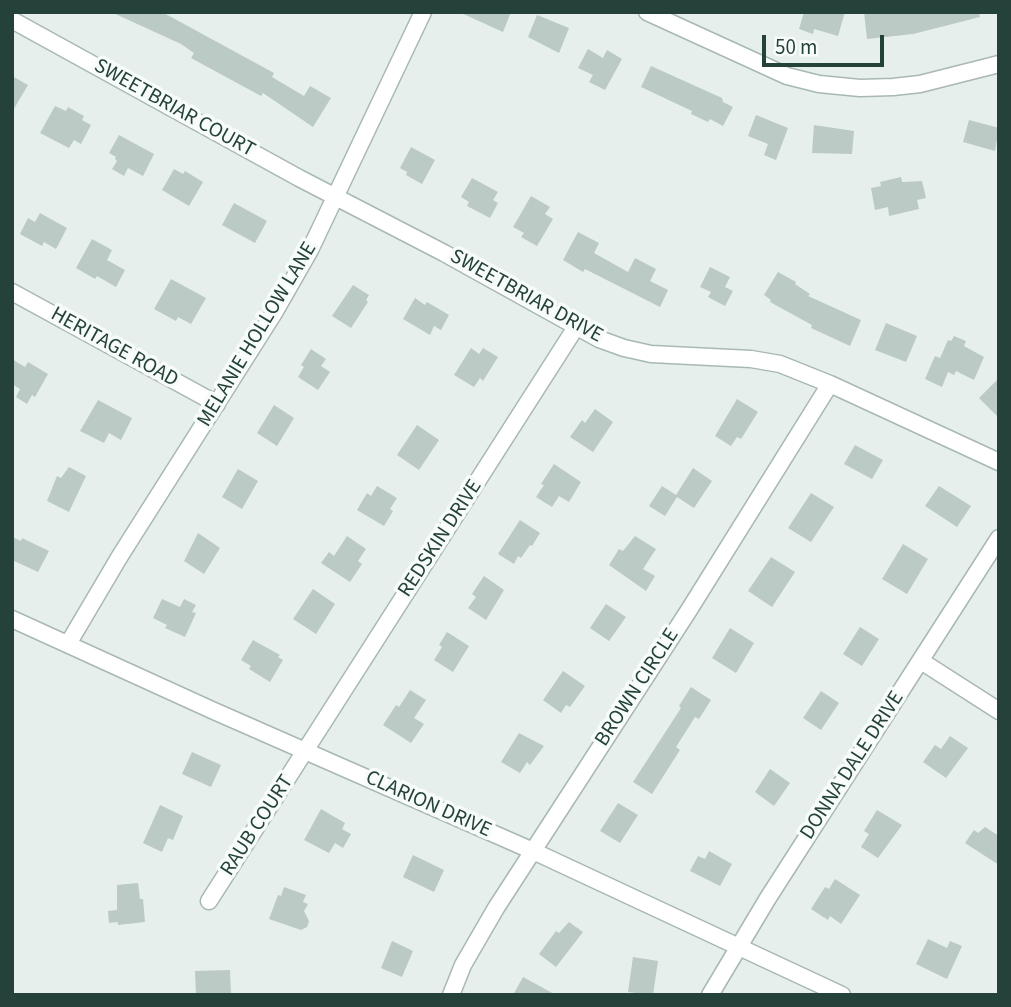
<!DOCTYPE html>
<html>
<head>
<meta charset="utf-8">
<style>
	body { margin:0 }
	#map { position:relative; width:1011px; height:1007px; overflow:hidden; background:#e6efeb; font-family:"Source Sans 3",sans-serif }
	canvas { display:block }
	.frame { position:absolute; inset:0; border:14px solid #24423a; pointer-events:none }
	.scale { position:absolute; left:762px; top:35px; width:122px; height:32px; box-sizing:border-box; border:4px solid #24423a; border-top:0; padding-left:9px; font-size:21px; line-height:24px; white-space:nowrap; color:#24423a; -webkit-text-stroke:5px #f7fbf9; paint-order:stroke }
</style>
</head>
<body>
<div id="map">
<canvas width="1011" height="1007"></canvas>
<div class="frame"></div>
<div class="scale">50 m</div>
</div>
<script>
const g = document.querySelector('canvas').getContext('2d');
g.lineJoin = 'round';
function fillPath(path, color) {
  g.fillStyle = color;
  g.fill(path, 'evenodd');
}
function shape(rows) {
  const path = new Path2D();
  for (const r of rows) {
    path.moveTo(r[0], r[1]);
    for (let i = 2; i < r.length; i += 2) path.lineTo(r[i], r[i + 1]);
  }
  return path;
}
function stroke(path, color, width, dash) {
  g.strokeStyle = color;
  g.lineWidth = width;
  g.lineCap = dash ? 'butt' : 'round';
  g.setLineDash(dash || []);
  g.stroke(path);
}
function write(font, color, halo, rows, align = 'center') {
  g.font = font + ' "Source Sans 3",sans-serif';
  g.lineWidth = 7;
  g.setLineDash([]);
  g.textBaseline = 'middle';
  g.strokeStyle = halo;
  g.fillStyle = color;
  for (const [text, x, y, turn = 0] of rows) {
    g.save();
    g.translate(x, y);
    g.rotate((+turn || 0) * Math.PI / 180);
    g.textAlign = isNaN(turn) ? turn : align;
    if (halo) g.strokeText(text, 0, 0);
    g.fillText(text, 0, 0);
    g.restore();
  }
}
fillPath(shape([
	[111,12,162,12,274,73,272,77,304,96,310,86,331,98,313,127,263,93,261,96,191,58,194,53,181,44],
	[459,12,511,12,503,32],
	[804,12,845,12,838,36,814,29,813,34,799,29],
	[864,12,979,12,980,17,913,34,867,39],
	[537,15,569,28,559,53,528,37],
	[588,49,603,58,607,50,622,59,605,90,589,82,593,75,578,68],
	[651,66,722,98,723,102,733,107,723,126,710,119,708,122,691,114,692,111,641,87],
	[12,76,28,85,12,112],
	[55,106,66,111,68,107,84,116,82,120,91,125,81,144,74,140,69,148,40,133],
	[756,115,788,128,776,160,764,155,768,144,748,136],
	[969,120,999,128,995,151,963,142],
	[814,125,854,131,852,154,812,153],
	[119,135,154,154,143,176,128,168,124,176,112,169,117,161,115,159,116,157,109,153],
	[411,147,435,160,422,184,406,175,407,172,400,168],
	[174,169,183,174,185,171,203,182,189,206,162,190],
	[901,177,902,182,922,181,926,198,917,200,919,209,889,216,888,207,875,210,871,188,881,186,880,182],
	[472,178,498,192,493,200,498,203,490,218,467,206,469,202,461,197],
	[531,196,550,207,545,214,553,219,537,246,521,237,524,233,513,227],
	[234,203,267,221,255,243,222,225],
	[40,213,67,228,56,249,44,242,42,246,20,234,28,218,35,222],
	[578,232,599,243,594,253,628,272,635,258,656,269,650,281,668,290,660,307,585,269,583,272,563,260],
	[92,239,112,250,107,260,125,270,116,287,97,276,95,279,76,268],
	[710,267,730,277,725,287,733,291,725,306,708,297,711,292,700,287],
	[778,272,796,282,795,284,810,294,808,296,861,320,850,346,811,328,812,325,770,302,771,300,764,295],
	[171,279,206,298,191,324,178,317,176,321,154,309],
	[353,285,369,295,366,300,368,302,351,328,332,316],
	[415,298,425,305,427,302,449,315,441,330,434,326,430,335,403,319],
	[886,323,917,336,906,362,875,350],
	[954,336,966,341,964,346,984,357,974,380,956,371,954,375,948,372,942,387,925,379,935,356,940,358,948,340,951,341],
	[471,348,479,354,483,348,498,357,483,381,480,378,474,387,454,375],
	[311,349,326,359,321,366,330,372,318,390,298,377,304,367,301,365],
	[12,359,25,367,28,362,48,374,35,397,32,395,27,404,16,397,20,389,12,384],
	[999,378,999,418,979,398],
	[737,399,758,412,741,439,737,437,731,446,715,436],
	[98,400,132,418,121,440,109,433,104,443,80,431],
	[274,405,294,418,277,446,257,433],
	[595,409,613,422,593,452,570,437,582,420,585,423],
	[417,425,439,440,419,470,397,455],
	[855,445,883,460,872,479,844,464],
	[554,464,581,482,569,502,559,496,552,507,536,497,544,485,541,484],
	[69,467,86,476,69,512,47,501,57,476,61,478],
	[693,468,712,481,694,508,677,497,665,516,649,506,662,486,676,495],
	[238,469,258,481,242,509,222,497],
	[377,486,397,498,390,509,393,511,384,526,357,510,367,493,371,496],
	[939,486,971,506,957,527,925,506],
	[811,493,834,507,811,542,788,528],
	[520,520,540,533,532,546,530,545,521,558,518,556,514,564,498,554],
	[198,533,220,548,204,574,184,561],
	[347,536,366,549,358,561,362,564,350,582,321,563,329,552,334,556],
	[635,536,656,549,643,569,655,576,646,591,609,565,619,549,623,551],
	[12,537,21,541,22,538,49,551,38,572,12,560],
	[903,544,928,559,907,594,882,579],
	[771,557,795,572,772,607,748,591],
	[484,576,504,590,486,620,468,608,476,597,472,594],
	[313,589,335,604,316,634,293,619],
	[162,599,180,607,184,599,196,605,192,612,196,613,185,637,165,628,167,625,153,618],
	[606,604,626,617,609,641,590,628],
	[860,627,879,639,862,666,843,654],
	[730,628,754,643,736,673,712,658],
	[447,632,469,646,453,672,434,660,442,647,439,645],
	[253,640,280,655,278,657,283,660,270,682,249,669,251,666,241,660],
	[563,671,585,686,570,707,566,705,561,713,543,700],
	[691,687,711,700,699,719,695,717,676,747,680,750,652,794,633,782,681,708,679,706],
	[410,690,426,700,414,718,424,724,411,743,383,725,396,705,399,707],
	[821,691,839,703,821,730,803,718],
	[519,733,544,746,530,765,527,762,520,773,501,762],
	[950,736,968,748,946,778,923,762,935,745,941,749],
	[192,752,221,765,211,787,182,774],
	[770,769,790,783,774,806,755,792],
	[618,803,638,815,620,843,600,831],
	[160,805,183,816,173,840,168,838,162,852,143,843],
	[321,809,345,823,342,829,351,834,343,848,335,843,329,853,304,840],
	[877,810,902,825,878,858,861,847,869,834,864,831],
	[985,827,999,836,999,865,965,843,974,830,978,833],
	[709,851,732,864,720,886,690,871,698,856,705,859],
	[413,855,444,870,434,892,403,877],
	[835,879,860,895,841,924,830,916,828,920,811,909,825,887,829,889],
	[138,883,140,899,143,899,145,922,118,925,118,922,109,923,108,911,117,910,117,885],
	[284,887,306,895,303,902,308,904,304,911,309,921,307,927,301,930,269,919,278,895,281,896],
	[569,922,583,932,556,967,539,954,556,931,559,933],
	[928,939,947,948,950,941,962,946,947,979,916,964],
	[392,941,413,951,402,977,381,968],
	[633,957,658,961,653,995,628,992],
	[230,970,231,995,196,995,195,971],
	[523,977,556,995,513,995]
]), '#bbcac4');
const minor = shape([
	[647,12,787,76,819,84,860,88,893,87,920,84,999,64],
	[12,20,299,178,444,253,599,339,624,348,651,354,751,359,780,364,830,384,999,462],
	[12,292,217,404],
	[12,619,214,711,533,851,842,995],
	[68,644,120,556,274,313,310,250,423,12],
	[921,661,999,711],
	[209,901,576,327],
	[451,995,463,965,496,908,689,610,830,384],
	[710,995,768,898,999,538]
]);
stroke(minor, '#a8b8b2', 19);
stroke(minor, '#fff', 16);
write('21px', '#24423a', '#f7fbf9', [
	["SWEETBRIAR COURT",174,109,29],
	["SWEETBRIAR DRIVE",526,297,29],
	["MELANIE HOLLOW LANE",258,335,-59],
	["HERITAGE ROAD",114,348,29],
	["REDSKIN DRIVE",441,539,-57],
	["BROWN CIRCLE",638,688,-57],
	["DONNA DALE DRIVE",853,766,-57],
	["CLARION DRIVE",428,805,24],
	["RAUB COURT",258,826,-57]
]);
</script>
</body>
</html>
